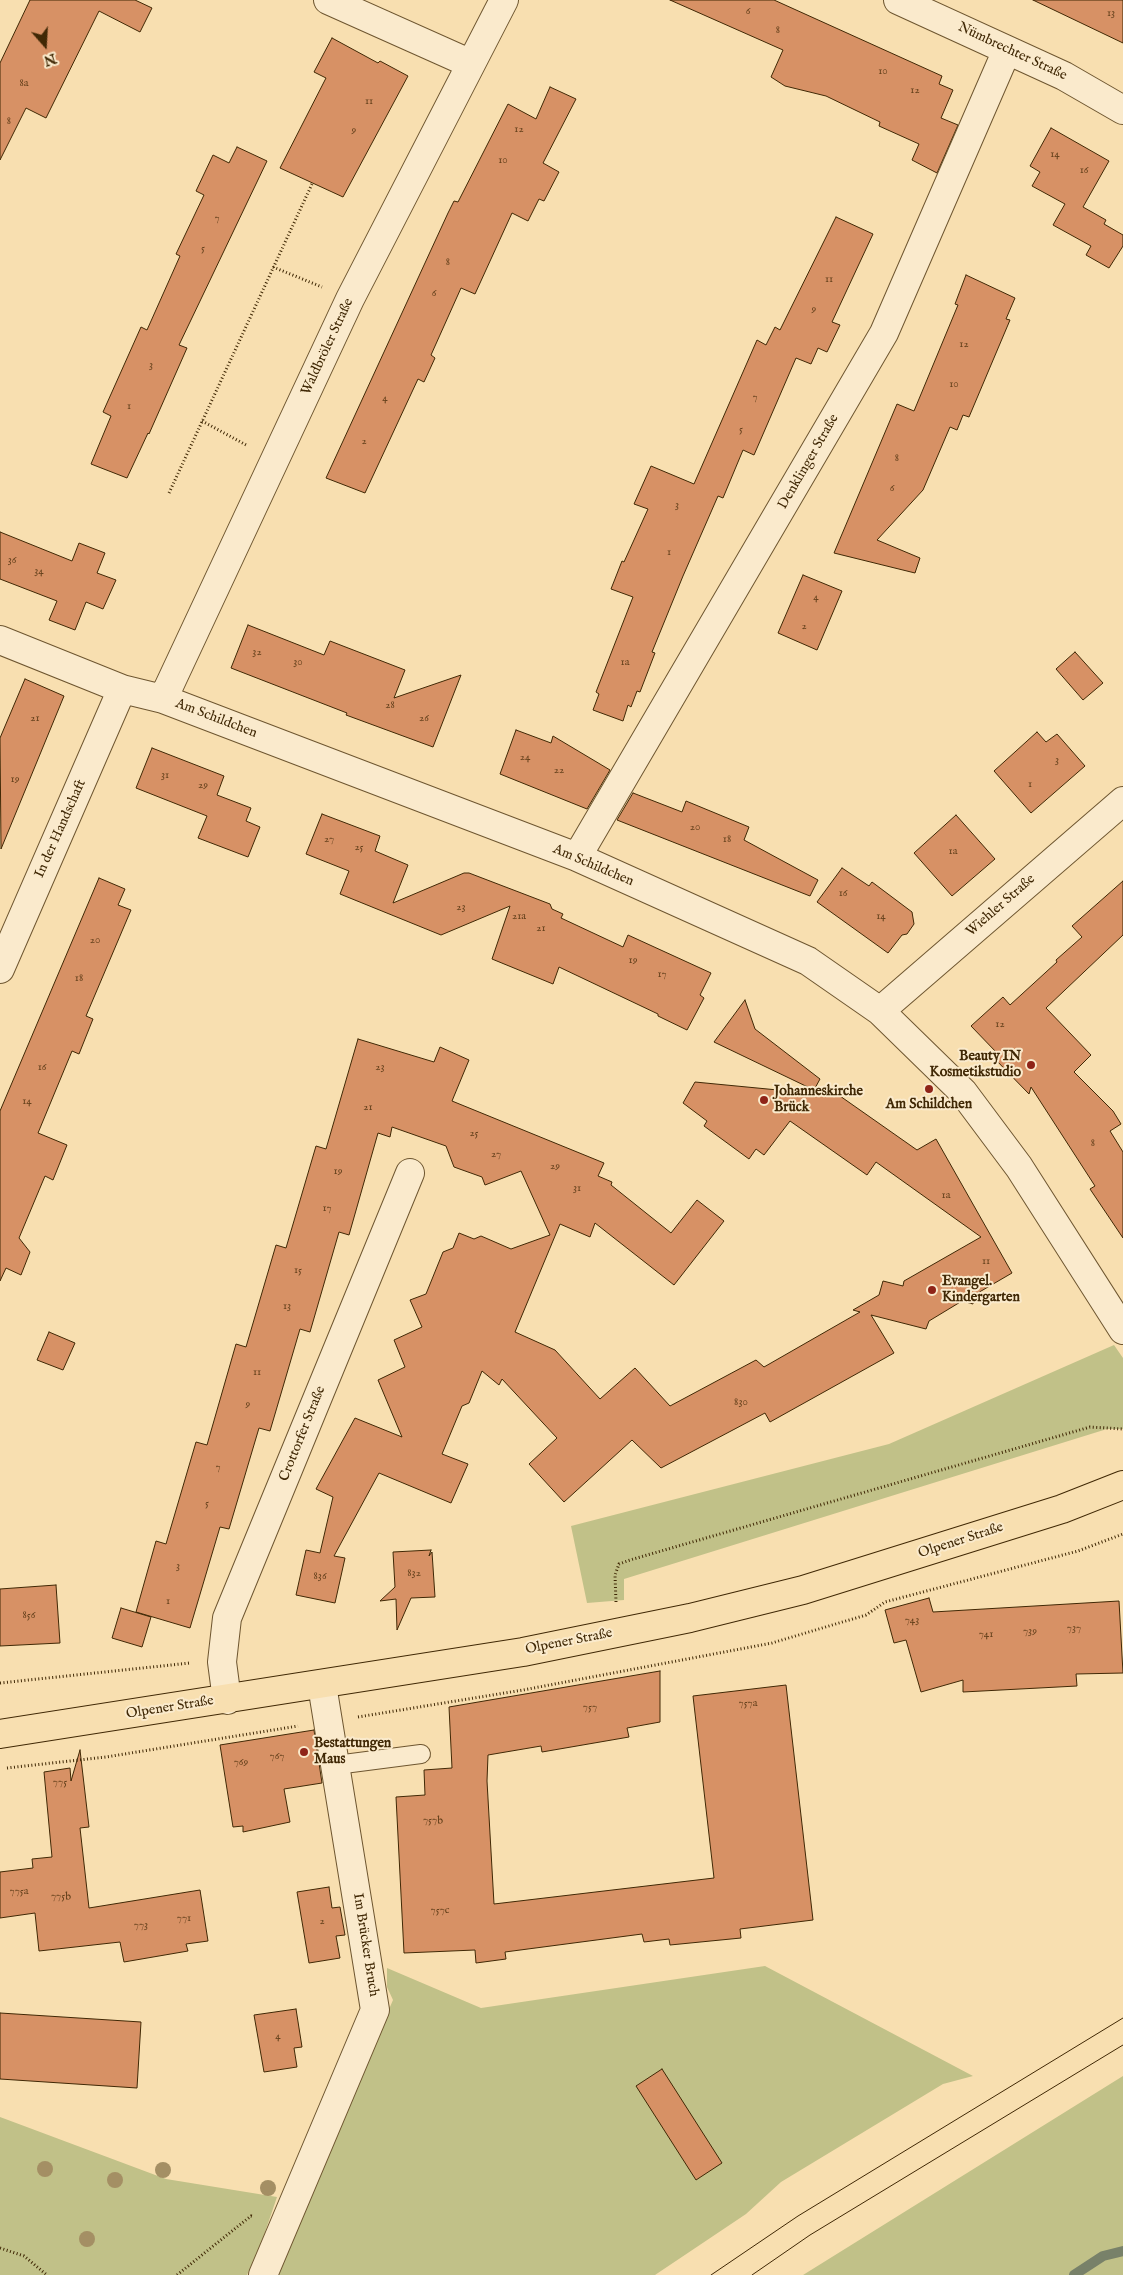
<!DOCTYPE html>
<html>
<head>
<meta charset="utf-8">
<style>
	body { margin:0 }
	#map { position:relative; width:1123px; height:2275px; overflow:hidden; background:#f8dfb0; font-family:"IM FELL English",serif }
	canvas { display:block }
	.north { position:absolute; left:20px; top:20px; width:50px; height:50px; -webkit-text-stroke:4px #faeacc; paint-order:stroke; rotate:161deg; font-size:14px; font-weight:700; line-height:20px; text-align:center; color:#402805 }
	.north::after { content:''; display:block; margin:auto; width:18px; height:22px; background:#402805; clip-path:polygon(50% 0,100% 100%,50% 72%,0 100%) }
</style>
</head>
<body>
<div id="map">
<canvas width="1123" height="2275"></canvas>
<div class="north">N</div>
</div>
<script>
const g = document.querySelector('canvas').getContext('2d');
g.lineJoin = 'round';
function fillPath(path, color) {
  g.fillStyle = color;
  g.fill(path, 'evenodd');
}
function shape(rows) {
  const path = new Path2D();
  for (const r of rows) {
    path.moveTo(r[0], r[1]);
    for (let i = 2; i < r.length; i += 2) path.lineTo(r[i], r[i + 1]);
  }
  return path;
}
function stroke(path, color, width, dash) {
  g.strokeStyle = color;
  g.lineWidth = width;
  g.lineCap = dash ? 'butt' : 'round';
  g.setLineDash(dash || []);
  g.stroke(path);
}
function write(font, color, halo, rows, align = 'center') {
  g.font = font + ' "IM FELL English",serif';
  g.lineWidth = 4;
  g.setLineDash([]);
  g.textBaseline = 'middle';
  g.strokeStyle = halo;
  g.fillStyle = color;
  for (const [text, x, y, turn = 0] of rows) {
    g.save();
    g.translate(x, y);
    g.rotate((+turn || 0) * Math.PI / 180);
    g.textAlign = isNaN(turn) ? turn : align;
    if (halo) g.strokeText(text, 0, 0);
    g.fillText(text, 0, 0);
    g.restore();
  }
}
fillPath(shape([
	[1114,1345,1123,1358,1123,1429,1107,1429,624,1579,624,1600,587,1603,571,1526,889,1444],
	[765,1966,973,2076,943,2084,781,2182,746,2214,655,2275,274,2275,393,2000,387,1987,387,1968,481,2008],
	[1123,2076,1123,2275,803,2275],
	[0,2117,166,2179,277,2197,262,2241,247,2275,0,2275]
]), '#c1c188');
stroke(shape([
	[1074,2275,1103,2256,1123,2251]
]), '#788169', 10);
const building = shape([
	[30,0,135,0,152,8,140,32,99,11,46,118,26,108,0,160,0,63,30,0],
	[670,0,774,0,942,76,939,84,953,90,941,118,958,125,937,173,912,160,919,144,879,126,880,122,826,96,785,86,771,77,783,50,670,0],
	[1033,0,1123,0,1123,43,1033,0],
	[332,38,378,63,380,61,408,76,343,197,280,168,326,78,314,72,332,38],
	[550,87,576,99,543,163,559,172,544,201,539,199,528,221,512,213,475,294,461,288,431,355,435,358,424,382,418,379,365,493,326,478,448,213,454,201,458,202,508,104,536,119,550,87],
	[1051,128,1109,161,1083,207,1106,220,1104,224,1123,235,1123,246,1109,268,1086,255,1091,246,1053,225,1065,204,1032,186,1040,172,1030,166,1051,128],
	[237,147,267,161,179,345,187,348,149,434,148,433,127,478,91,464,111,416,103,412,141,327,147,330,180,256,176,254,204,195,196,191,213,155,229,163,237,147],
	[836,217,873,234,832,322,840,325,827,352,818,348,811,364,796,358,754,455,743,450,723,498,718,496,683,576,652,652,655,653,640,692,637,691,631,707,628,705,623,721,593,710,599,694,596,692,633,597,611,589,622,561,624,562,648,509,634,504,651,466,694,484,757,340,766,345,775,327,780,330,836,217],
	[966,275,1015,298,1006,319,1010,320,969,417,963,415,957,430,950,427,923,490,877,540,920,558,915,573,834,553,897,404,914,411,958,305,955,304,966,275],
	[0,532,72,561,79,543,105,553,97,573,116,580,103,609,86,602,75,630,49,620,57,601,0,579,0,532],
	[803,575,842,591,817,650,778,633,803,575],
	[248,625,324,655,330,641,405,670,394,698,461,675,433,747,346,715,347,713,231,668,248,625],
	[1075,652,1103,683,1083,700,1056,669,1075,652],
	[25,679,64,696,1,849,0,738,25,679],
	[516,730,551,743,553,736,610,770,587,809,500,774,516,730],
	[1037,732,1046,742,1057,734,1085,766,1031,813,994,771,1037,732],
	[152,748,224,776,217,795,251,808,246,821,260,827,248,857,198,838,207,816,136,788,152,748],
	[633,793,682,812,686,801,749,827,744,840,818,880,810,896,617,820,633,793],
	[322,814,380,836,375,851,408,865,393,903,464,873,469,873,550,904,552,909,563,914,561,918,623,947,628,935,711,973,700,995,704,998,687,1030,658,1016,658,1014,559,967,553,984,492,959,510,906,441,935,340,894,349,871,306,854,322,814],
	[956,815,995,859,952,896,914,853,956,815],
	[842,868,869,886,872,882,912,912,914,924,907,934,902,935,888,953,817,902,842,868],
	[99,878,125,889,118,905,131,910,86,1016,93,1019,79,1054,72,1051,38,1133,67,1145,53,1180,45,1176,19,1238,30,1252,21,1275,6,1268,0,1281,0,1111,99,878],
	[1123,881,1123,935,1046,1008,1091,1055,1074,1072,1113,1111,1121,1124,1110,1131,1123,1152,1123,1238,1090,1189,1095,1186,1031,1087,1029,1094,993,1057,997,1053,971,1026,1003,997,1010,1005,1057,962,1056,960,1082,937,1072,926,1123,881],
	[745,1000,755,1029,820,1079,814,1090,714,1042,745,1000],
	[358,1039,434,1062,440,1047,469,1060,452,1101,604,1163,598,1176,612,1182,611,1185,671,1233,697,1200,724,1221,674,1285,595,1223,590,1237,560,1224,515,1332,555,1350,600,1399,635,1368,670,1406,756,1360,764,1367,860,1312,853,1310,879,1295,883,1281,903,1286,904,1281,981,1237,876,1162,867,1175,790,1121,764,1155,756,1149,749,1159,704,1126,707,1121,683,1103,695,1082,840,1096,917,1150,936,1139,1012,1273,976,1294,973,1304,962,1301,929,1321,926,1329,871,1315,894,1353,770,1422,765,1413,661,1468,632,1440,564,1502,529,1464,557,1438,502,1379,499,1385,482,1371,469,1403,462,1406,442,1454,468,1464,451,1503,379,1473,334,1556,345,1558,335,1603,296,1595,306,1550,320,1553,333,1497,316,1489,355,1418,402,1437,378,1380,405,1367,394,1340,422,1327,410,1300,426,1294,443,1252,453,1248,459,1233,474,1239,481,1236,511,1249,550,1235,521,1171,485,1185,482,1177,454,1167,446,1146,392,1127,390,1137,378,1133,349,1235,339,1232,310,1332,300,1329,270,1431,259,1428,229,1529,220,1527,190,1628,136,1612,156,1541,166,1544,196,1442,207,1445,236,1344,246,1347,276,1245,286,1248,316,1146,326,1149,358,1039],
	[49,1332,75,1343,63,1370,37,1360,49,1332],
	[431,1550,429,1556,432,1552,435,1597,411,1598,397,1630,396,1599,380,1601,395,1587,393,1552,431,1550],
	[56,1585,60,1643,0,1646,0,1589,56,1585],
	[929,1598,933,1612,1119,1601,1123,1673,1076,1674,1077,1686,963,1692,963,1680,921,1692,906,1640,894,1643,885,1610,929,1598],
	[121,1608,151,1617,142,1647,112,1638,121,1608],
	[660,1671,660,1722,627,1728,629,1737,542,1752,541,1746,488,1755,487,1781,494,1904,714,1878,693,1696,786,1685,813,1920,740,1929,741,1938,670,1945,669,1939,644,1942,642,1934,505,1952,506,1959,476,1963,475,1950,404,1953,396,1797,425,1795,424,1770,452,1768,449,1707,660,1671],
	[314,1730,322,1783,284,1789,290,1822,243,1832,243,1826,233,1827,220,1745,314,1730],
	[80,1750,89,1827,80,1828,89,1908,200,1890,208,1941,186,1944,188,1951,124,1962,120,1942,39,1951,35,1913,0,1918,0,1872,33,1868,32,1859,52,1857,44,1772,70,1768,71,1781,80,1750],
	[329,1887,332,1908,340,1907,345,1935,336,1936,340,1958,309,1963,297,1892,329,1887],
	[296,2009,302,2047,294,2048,297,2067,264,2072,254,2015,296,2009],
	[0,2013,141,2022,137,2088,0,2079,0,2013],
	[662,2069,722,2163,696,2180,636,2086,662,2069]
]);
fillPath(building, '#d79165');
stroke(building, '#402805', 1);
const service = shape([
	[336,1765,421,1754]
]);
const minor = shape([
	[328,0,469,63],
	[898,0,1064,76,1123,110],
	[0,640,122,689,163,699,577,857,808,961,880,1011,963,1092,1019,1167,1123,1330],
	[163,699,350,299,504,0],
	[577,857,884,333,1007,50],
	[0,969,122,689],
	[880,1011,1123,801],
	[227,1700,222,1662,227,1618,410,1173],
	[263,2275,375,2010,322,1685]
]);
const primary = shape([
	[0,1734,523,1652,690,1618,803,1590,1062,1509,1123,1485]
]);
stroke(service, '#6e5630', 20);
stroke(minor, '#6e5630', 30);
stroke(primary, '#402805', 30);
stroke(shape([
	[273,267,322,287],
	[202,421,248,446],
	[169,493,312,184],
	[616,1602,615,1575,619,1564,630,1560,1090,1427,1123,1429],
	[0,1683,190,1663],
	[358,1717,523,1690,772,1643,866,1615,885,1602,1078,1551,1123,1534],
	[7,1768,106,1757,298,1726],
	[0,2248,24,2256,47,2275],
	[177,2275,232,2231,251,2216,254,2217]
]), '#402805', 3, [1, 2.5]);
stroke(service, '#faeacc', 18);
stroke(minor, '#faeacc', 28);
stroke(primary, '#f8dfb0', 28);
stroke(shape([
	[711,2275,798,2216,1123,2018],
	[752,2275,810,2235,1123,2045]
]), '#402805', 1);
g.fillStyle = '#a48f64';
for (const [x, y] of [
	[45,2169],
	[163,2170],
	[115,2180],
	[268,2188],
	[87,2239]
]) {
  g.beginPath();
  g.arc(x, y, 8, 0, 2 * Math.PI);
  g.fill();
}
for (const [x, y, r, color] of [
	[1031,1065,5,"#8f2418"],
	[929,1089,5,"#8f2418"],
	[764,1100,5,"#8f2418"],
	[932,1290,5,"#8f2418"],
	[304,1752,5,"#8f2418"]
]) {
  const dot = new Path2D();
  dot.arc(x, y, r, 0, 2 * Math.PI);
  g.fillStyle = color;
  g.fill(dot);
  stroke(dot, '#faeacc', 2);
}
write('11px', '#66421d', null, [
	["6",748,12],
	["13",1111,14],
	["8",778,31],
	["10",883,72],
	["8a",24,84],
	["12",915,91],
	["11",369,102],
	["8",9,122],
	["12",519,130],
	["9",354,131],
	["14",1055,155],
	["10",503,161],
	["16",1084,171],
	["7",217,219],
	["5",203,249],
	["8",448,263],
	["11",829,280],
	["6",434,294],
	["9",814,310],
	["12",964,345],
	["3",151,366],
	["10",954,385],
	["7",755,398],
	["4",385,399],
	["1",129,407],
	["5",741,430],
	["2",364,442],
	["8",897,459],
	["6",892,489],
	["3",677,506],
	["1",669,553],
	["36",12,561],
	["34",39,572],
	["4",816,598],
	["2",804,627],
	["32",257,653],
	["30",298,663],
	["1a",625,663],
	["28",390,706],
	["21",35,719],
	["26",424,719],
	["24",525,758],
	["3",1057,761],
	["22",559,771],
	["31",165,776],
	["19",15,780],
	["1",1030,785],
	["29",203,786],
	["20",695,828],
	["27",329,840],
	["18",727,840],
	["25",359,848],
	["1a",953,852],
	["16",843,894],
	["23",461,908],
	["21a",519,917],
	["14",881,917],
	["21",541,929],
	["20",95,941],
	["19",633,961],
	["17",662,975],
	["18",79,979],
	["12",1000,1025],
	["16",42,1068],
	["23",380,1068],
	["14",27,1102],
	["21",368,1108],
	["25",474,1134],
	["8",1093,1144],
	["27",496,1155],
	["29",555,1167],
	["19",338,1172],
	["31",577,1189],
	["1a",946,1196],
	["17",327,1209],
	["11",986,1262],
	["15",298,1271],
	["13",287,1307],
	["11",257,1373],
	["830",741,1403],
	["9",248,1405],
	["7",218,1468],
	["5",207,1504],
	["3",178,1567],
	["832",414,1574],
	["836",320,1577],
	["1",168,1602],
	["856",29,1616],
	["743",912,1621],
	["737",1074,1629],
	["739",1030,1632],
	["741",986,1635],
	["757a",748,1704],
	["757",590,1708],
	["767",277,1757],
	["769",241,1763],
	["775",60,1783],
	["757b",433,1821],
	["775a",19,1892],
	["775b",61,1897],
	["757c",440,1911],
	["771",184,1919],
	["2",322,1922],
	["773",141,1926],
	["4",278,2037]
]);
write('14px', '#402805', '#faeacc', [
	["Nümbrechter Straße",1012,52,25],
	["Waldbröler Straße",328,347,-65],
	["Denklinger Straße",809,462,-60],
	["Am Schildchen",216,719,21],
	["In der Handschaft",61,829,-66],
	["Am Schildchen",593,866,23],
	["Wiehler Straße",1001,906,-41],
	["Crottorfer Straße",303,1434,-68],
	["Olpener Straße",961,1541,-18],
	["Olpener Straße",569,1642,-11],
	["Olpener Straße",170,1708,-9],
	["Im Brücker Bruch",365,1945,81]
]);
write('bold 14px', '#402805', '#faeacc', [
	["Beauty IN",1021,1057,"right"],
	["Kosmetikstudio",1021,1073,"right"],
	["Johanneskirche",774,1092],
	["Brück",774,1108],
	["Am Schildchen",929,1105,"center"],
	["Evangel.",942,1282],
	["Kindergarten",942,1298],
	["Bestattungen",314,1744],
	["Maus",314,1760]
], 'left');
</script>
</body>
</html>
